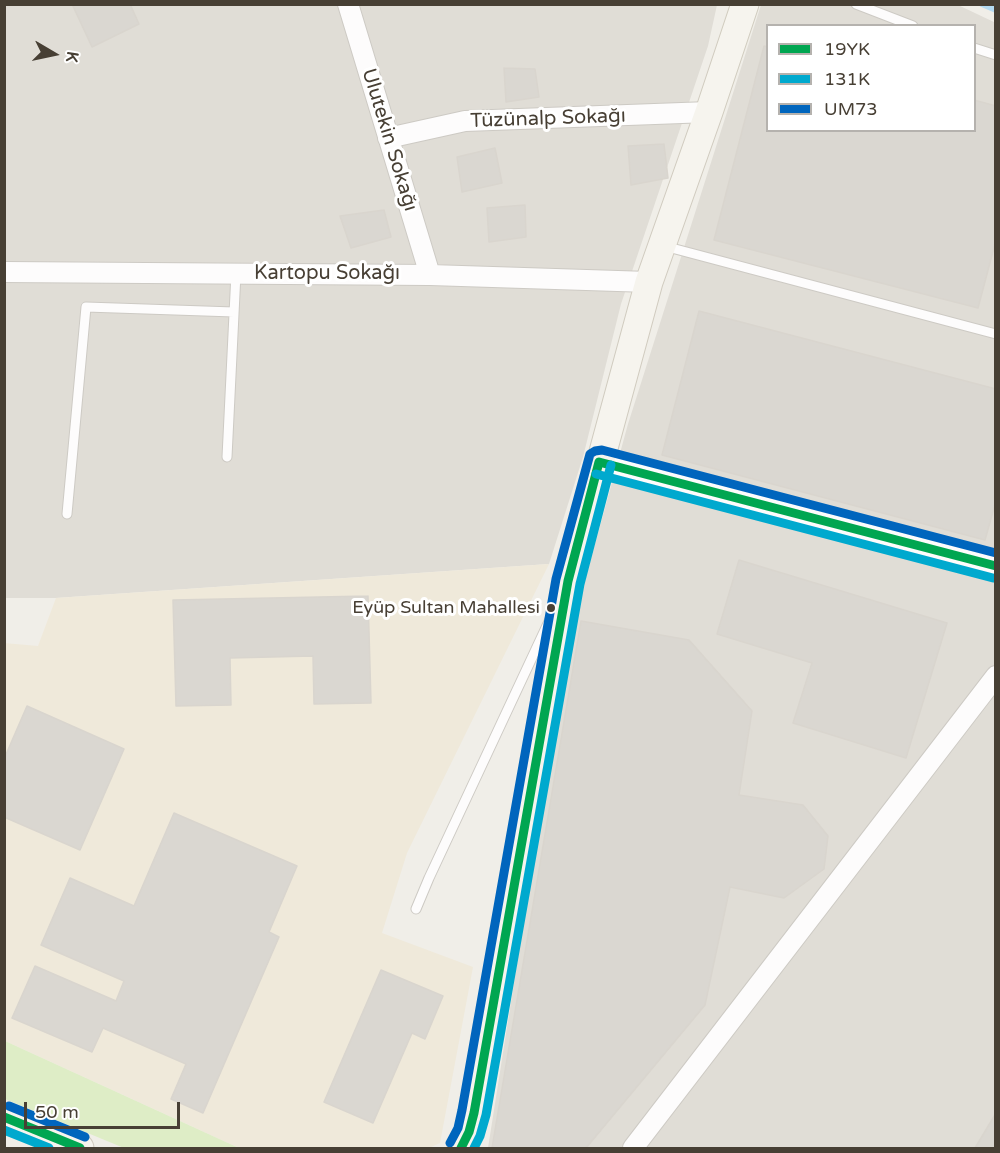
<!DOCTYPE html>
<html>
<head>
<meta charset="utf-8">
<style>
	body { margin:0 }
	#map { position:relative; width:1000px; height:1153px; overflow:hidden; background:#f0eee8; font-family:"Varela Round",sans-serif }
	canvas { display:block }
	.frame { position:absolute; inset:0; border:6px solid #473f34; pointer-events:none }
	.legend { position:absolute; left:766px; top:24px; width:210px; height:108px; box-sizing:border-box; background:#fff; border:2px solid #b5b2ae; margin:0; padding:8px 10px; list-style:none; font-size:18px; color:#473f34 }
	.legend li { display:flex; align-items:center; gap:12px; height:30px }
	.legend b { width:30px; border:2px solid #b5b2ae }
	.north { position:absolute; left:24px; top:24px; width:60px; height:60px; -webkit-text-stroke:4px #fff; paint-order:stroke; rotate:99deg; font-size:16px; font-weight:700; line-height:24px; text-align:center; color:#473f34 }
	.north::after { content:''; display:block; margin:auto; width:21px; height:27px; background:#473f34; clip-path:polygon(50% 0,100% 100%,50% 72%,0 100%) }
	.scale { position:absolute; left:24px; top:1102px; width:156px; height:27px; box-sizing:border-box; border:3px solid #473f34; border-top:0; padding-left:8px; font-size:18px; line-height:21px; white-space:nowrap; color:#473f34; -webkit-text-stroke:4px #fff; paint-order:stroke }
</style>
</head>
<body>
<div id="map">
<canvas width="1000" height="1153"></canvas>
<div class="frame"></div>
<ul class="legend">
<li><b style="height:8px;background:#00a651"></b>19YK</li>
<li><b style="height:8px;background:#00a9ce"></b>131K</li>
<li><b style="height:8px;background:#0065bd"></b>UM73</li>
</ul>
<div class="north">K</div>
<div class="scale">50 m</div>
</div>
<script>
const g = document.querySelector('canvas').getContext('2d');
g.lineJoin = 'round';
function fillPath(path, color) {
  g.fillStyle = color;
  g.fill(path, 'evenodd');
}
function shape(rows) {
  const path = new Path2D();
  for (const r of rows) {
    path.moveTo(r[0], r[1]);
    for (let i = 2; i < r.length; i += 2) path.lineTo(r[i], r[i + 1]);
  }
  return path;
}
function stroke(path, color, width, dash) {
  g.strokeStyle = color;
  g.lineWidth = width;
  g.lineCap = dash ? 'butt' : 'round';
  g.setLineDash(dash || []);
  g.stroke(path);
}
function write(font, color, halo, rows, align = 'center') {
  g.font = font + ' "Varela Round",sans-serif';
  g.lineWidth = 6;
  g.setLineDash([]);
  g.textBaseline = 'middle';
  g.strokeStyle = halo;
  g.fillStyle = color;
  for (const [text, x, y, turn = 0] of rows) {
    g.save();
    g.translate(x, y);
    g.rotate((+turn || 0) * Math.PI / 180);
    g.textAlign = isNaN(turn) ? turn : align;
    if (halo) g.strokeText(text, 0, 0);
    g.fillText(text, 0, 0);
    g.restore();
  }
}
fillPath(shape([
	[4,5,717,5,708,46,621,304,583,457,549,564,56,598,5,598],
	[761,5,958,5,996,23,995,1148,488,1148,567,646,628,424],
	[768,26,974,26,974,130,768,130]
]), '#e0ddd6');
fillPath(shape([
	[549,564,407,853,382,933,473,967,440,1143,429,1148,239,1148,5,1041,4,643,38,646,56,598]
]), '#efe9da');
fillPath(shape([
	[5,1041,239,1148,124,1148,5,1099]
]), '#deedc6');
stroke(shape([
	[982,4,996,10]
]), '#b5dbf2', 6);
const building = shape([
	[72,4,130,4,139,24,92,47,72,4],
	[764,46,768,47,768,130,974,130,974,100,996,106,996,240,978,308,714,240,764,46],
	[504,68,535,69,539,97,506,102,504,68],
	[664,144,668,178,631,185,628,146,664,144],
	[495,148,502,183,462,192,457,157,495,148],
	[525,205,526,237,489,242,487,208,525,205],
	[384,210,391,237,351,248,340,216,384,210],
	[699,311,996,389,996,501,985,540,662,455,699,311],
	[739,560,947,623,906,758,793,723,812,663,717,634,739,560],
	[368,596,371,703,314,704,313,656,230,658,231,705,176,706,173,600,368,596],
	[581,621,689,640,752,711,739,795,803,805,828,836,824,869,784,898,730,887,705,1005,586,1148,492,1148,581,621],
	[27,706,124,749,80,850,4,817,4,759,27,706],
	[174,813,297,866,269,932,279,937,203,1113,171,1099,186,1064,103,1028,92,1052,12,1018,35,966,116,1001,124,981,41,945,70,878,134,906,174,813],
	[381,970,443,996,425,1039,412,1033,373,1123,324,1102,381,970],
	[996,1113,996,1148,975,1148,996,1113]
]);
fillPath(building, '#dad7d1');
stroke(building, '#d9d5ce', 1.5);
const lane = shape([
	[856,4,913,26],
	[974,48,996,55],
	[664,246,996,334],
	[227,457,236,273],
	[67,514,86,307,234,312],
	[416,909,429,878,551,617]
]);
const street = shape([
	[348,4,430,275],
	[388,138,465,121,709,112],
	[4,272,430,275,649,282],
	[599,462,996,566],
	[633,1148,996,676]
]);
const secondary = shape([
	[4,1117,80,1148],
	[461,1148,469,1132,474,1113,568,581,649,282,709,112,745,4]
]);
stroke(lane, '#cdcac4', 11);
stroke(street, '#cdcac4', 22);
stroke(secondary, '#d0cbbf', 29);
stroke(lane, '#fdfcfc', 9);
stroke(street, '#fdfcfc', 20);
stroke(secondary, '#f6f4ee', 27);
stroke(shape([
	[599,462,996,566],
	[4,1117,80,1148],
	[461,1148,469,1132,474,1113,568,581,599,462]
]), '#00a651', 9);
stroke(shape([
	[596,474,993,578],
	[4,1130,49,1148],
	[474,1148,480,1136,486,1115,580,584,611,465]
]), '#00a9ce', 9);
stroke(shape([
	[9,1106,85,1137],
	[450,1143,458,1128,462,1110,556,579,590,454,595,451,602,450,996,553]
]), '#0065bd', 9);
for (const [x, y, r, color] of [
	[551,608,5,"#473f34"]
]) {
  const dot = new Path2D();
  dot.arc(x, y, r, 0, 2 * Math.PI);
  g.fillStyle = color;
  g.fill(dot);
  stroke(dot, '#fff', 2);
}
write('18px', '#473f34', '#fff', [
	["Eyüp Sultan Mahallesi",540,608]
], 'right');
write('20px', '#473f34', '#fff', [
	["Tüzünalp Sokağı",548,119,-2],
	["Ulutekin Sokağı",389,140,73],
	["Kartopu Sokağı",327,274]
]);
</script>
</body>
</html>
